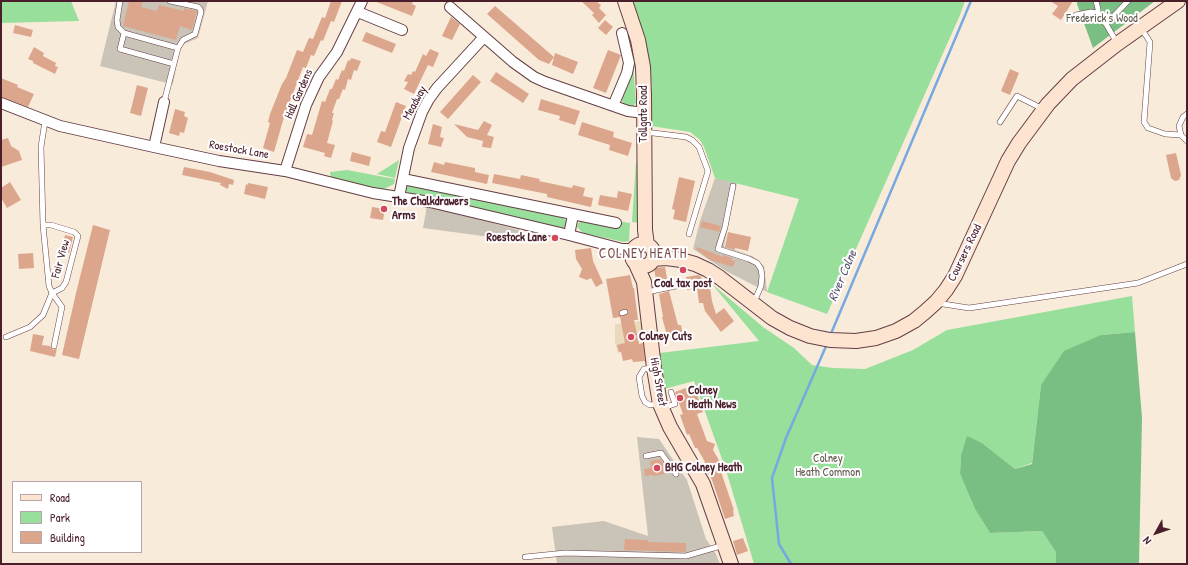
<!DOCTYPE html>
<html>
<head>
<meta charset="utf-8">
<style>
	body { margin:0 }
	#map { position:relative; width:1188px; height:565px; overflow:hidden; background:#f9ebda; font-family:"Patrick Hand",sans-serif }
	canvas { display:block }
	.frame { position:absolute; inset:0; border:2px solid #4a1f2b; pointer-events:none }
	.legend { position:absolute; left:12px; top:481px; width:130px; height:72px; box-sizing:border-box; background:#fff; border:1px solid #b7a5aa; margin:0; padding:5px 7px; list-style:none; font-size:12px; color:#4a1f2b }
	.legend li { display:flex; align-items:center; gap:8px; height:20px }
	.legend b { width:20px; border:1px solid #b7a5aa }
	.north { position:absolute; left:1136px; top:513px; width:40px; height:40px; -webkit-text-stroke:3px #fff; paint-order:stroke; rotate:230deg; font-size:11px; font-weight:700; line-height:16px; text-align:center; color:#4a1f2b }
	.north::after { content:''; display:block; margin:auto; width:14px; height:18px; background:#4a1f2b; clip-path:polygon(50% 0,100% 100%,50% 72%,0 100%) }
</style>
</head>
<body>
<div id="map">
<canvas width="1188" height="565"></canvas>
<div class="frame"></div>
<ul class="legend">
<li><b style="height:5px;background:#fde4d1"></b>Road</li>
<li><b style="height:11px;background:#97df9a"></b>Park</li>
<li><b style="height:11px;background:#dca68d"></b>Building</li>
</ul>
<div class="north">N</div>
</div>
<script>
const g = document.querySelector('canvas').getContext('2d');
g.lineJoin = 'round';
function fillPath(path, color) {
  g.fillStyle = color;
  g.fill(path, 'evenodd');
}
function shape(rows) {
  const path = new Path2D();
  for (const r of rows) {
    if (r.length === 3) {
      path.moveTo(r[0] + r[2], r[1]);
      path.arc(r[0], r[1], r[2], 0, 2 * Math.PI);
      continue;
    }
    path.moveTo(r[0], r[1]);
    for (let i = 2; i < r.length; i += 2) path.lineTo(r[i], r[i + 1]);
  }
  return path;
}
function stroke(path, color, width, dash) {
  g.strokeStyle = color;
  g.lineWidth = width;
  g.lineCap = dash ? 'butt' : 'round';
  g.setLineDash(dash || []);
  g.stroke(path);
}
function write(font, color, halo, rows, align = 'center') {
  g.font = font + ' "Patrick Hand",sans-serif';
  g.lineWidth = 4;
  g.setLineDash([]);
  g.textBaseline = 'middle';
  g.strokeStyle = halo;
  g.fillStyle = color;
  for (const [text, x, y, turn = 0] of rows) {
    g.save();
    g.translate(x, y);
    g.rotate((+turn || 0) * Math.PI / 180);
    g.textAlign = isNaN(turn) ? turn : align;
    if (halo) g.strokeText(text, 0, 0);
    g.fillText(text, 0, 0);
    g.restore();
  }
}
fillPath(shape([
	[642,321,644,341,626,345,627,351,618,353,615,343,615,324]
]), '#ead9ba');
fillPath(shape([
	[116,1,208,1,198,38,182,45,179,52,173,84,163,82,100,66],
	[715,178,737,183,724,246,752,256,764,266,767,292,726,271,693,249,700,221],
	[427,206,523,231,520,241,423,228],
	[637,437,659,439,687,480,706,539,716,554,720,564,557,564,552,527,604,521,648,536]
]), '#cac3b8');
fillPath(shape([
	[1,1,71,1,79,21,1,23],
	[633,1,965,1,960,15,827,314,767,292,799,199,715,178,704,147,700,140,690,132,651,126,652,88,647,48],
	[633,65,636,103,633,106,630,108,624,106,622,100],
	[399,160,395,178,377,174],
	[636,162,640,163,640,223,632,222],
	[347,170,395,179,394,184,382,190,331,179,330,172],
	[410,184,564,217,564,219,567,221,567,224,562,229,410,195,406,191,406,188],
	[583,221,617,221,630,223,629,241,624,242,583,233,578,228,577,226,578,223],
	[712,284,763,327,794,348,812,365,833,368,865,369,913,350,947,330,1132,296,1135,332,1101,335,1041,385,1032,463,1015,469,982,443,967,437,961,455,960,474,975,509,990,533,1042,531,1056,552,1056,564,754,564,726,470,694,381,664,389,660,353,759,341]
]), '#97df9a');
fillPath(shape([
	[1077,1,1155,1,1093,48,1077,4],
	[1135,332,1142,418,1139,564,1056,564,1056,552,1042,531,990,533,975,509,960,474,961,455,967,436,982,443,1015,469,1032,464,1041,385,1064,351,1101,335]
]), '#79be82');
stroke(shape([
	[830,336,971,1],
	[791,564,779,544,772,478,786,438,827,344]
]), '#77a8e2', 2.5);
fillPath(shape([
	[129,1,143,1,141,7,157,11,159,5,184,11,184,8,197,11,192,30,180,26,176,40,123,26],
	[331,1,342,1,334,22,331,21,323,41,321,40,314,56,311,55,306,68,303,67,284,117,274,152,263,148,270,123,268,122,270,114,282,84,286,78,297,50,303,52,309,38,313,39,322,17,325,18],
	[374,1,413,1,412,4,416,6,412,16],
	[581,1,596,1,601,5,599,8,606,15,599,23,592,15,594,13],
	[1050,1,1073,1,1061,20,1052,14,1058,6],
	[495,6,554,57,549,64,539,60,487,14],
	[451,17,460,24,452,40,442,36],
	[605,20,613,27,606,35,598,28],
	[15,25,33,30,31,37,13,33],
	[366,32,396,44,392,53,362,41],
	[34,47,44,53,43,56,56,63,55,66,58,67,55,74,33,63,33,61,28,59],
	[430,49,439,53,433,67,428,65,414,94,404,89,408,82,404,81,408,74,411,75,413,71,415,72,423,54,426,56],
	[608,50,621,55,606,93,593,88],
	[555,53,578,62,573,74,552,65],
	[351,58,361,61,357,71,354,70,351,80,348,79,345,90,343,89,339,99,337,99,332,113,334,113,332,120,333,121,327,143,335,145,331,158,324,156,325,153,303,147,307,134,312,135,322,101,325,102,330,89,332,89,336,79,338,80,342,70,344,71,348,60,350,61],
	[1010,69,1019,73,1010,95,1001,91],
	[496,72,529,94,523,103,490,81],
	[473,75,481,82,448,119,440,112],
	[1,78,18,85,17,87,34,94,28,107,1,97],
	[137,85,148,88,141,116,130,113],
	[541,99,580,111,575,125,559,120,560,116,538,110],
	[396,102,406,106,391,147,377,142,381,131,385,132],
	[175,109,185,112,184,116,188,118,184,133,180,132,179,136,169,133],
	[484,121,492,125,487,135,494,137,491,148,482,147,483,141,467,137,454,124,478,130],
	[582,122,614,132,613,137,632,143,628,156,609,150,610,145,578,135],
	[433,124,442,127,440,137,444,138,441,147,428,144],
	[8,138,11,146,19,151,22,160,1,167,1,140],
	[352,152,371,157,369,166,350,161],
	[1176,153,1181,175,1179,180,1175,181,1171,178,1166,155],
	[434,162,444,165,445,162,475,168,475,172,489,175,487,184,431,172],
	[184,167,210,172,234,180,233,185,229,184,228,189,220,185,221,183,182,175],
	[494,174,520,179,521,175,540,179,539,181,572,188,573,185,585,188,583,196,593,198,591,207,547,197,547,194,492,183],
	[679,177,695,181,686,222,673,219,675,210,672,209],
	[10,182,21,200,7,208,1,198,1,188],
	[248,183,268,187,265,199,244,194,246,184,248,185],
	[618,191,632,194,628,211,598,205,600,195,617,198],
	[372,207,385,209,383,220,370,218],
	[702,221,721,226,719,232,700,227],
	[93,225,110,230,79,359,62,355,76,293],
	[728,232,751,237,748,251,735,248,735,250,725,247],
	[65,235,73,237,69,253,61,251],
	[697,247,723,257,723,255,732,258,731,260,735,261,733,267,710,260,696,249],
	[591,248,593,261,603,283,596,287,591,278,587,280,579,277,582,269,576,259,575,250],
	[33,253,34,268,19,269,18,254],
	[665,267,668,284,657,286,654,268],
	[630,275,633,288,634,288,638,320,634,320,639,344,643,343,645,361,633,362,632,359,623,361,621,352,619,352,617,345,625,343,620,317,613,318,606,279],
	[698,275,701,276,702,281,706,280,707,288,710,287,712,301,716,314,724,308,734,321,721,332,705,311,703,303,699,303,697,288,687,290,686,277],
	[669,291,678,325,681,325,683,335,668,339,662,317,663,317,659,294],
	[33,334,44,336,42,345,50,346,53,350,57,348,55,357,30,351],
	[694,385,703,412,697,414,707,441,715,444,713,450,720,462,718,463,734,510,733,510,734,516,725,519,712,480,703,464,705,462,697,448,695,448,689,434,687,435,680,415,683,414,675,392],
	[660,459,663,463,665,474,653,476,652,475,645,476,644,469,651,468,650,461],
	[743,538,748,551,737,555,733,541],
	[625,539,648,540,648,542,686,543,686,552,624,550]
]), '#dca68d');
const lane = shape([
	[120,1,117,20,118,27,124,33],
	[170,1,198,7,200,9,201,12,195,34,183,40,178,48],
	[1096,1,1098,9,1098,14],
	[1076,15,1091,12,1096,13,1106,24,1117,43],
	[1106,24,1128,1],
	[1141,28,1150,42,1144,122,1148,128,1165,134,1181,135],
	[164,102,178,48,124,33,120,49,174,64],
	[1187,114,1183,117,1179,126,1181,135,1187,141],
	[1000,122,1017,96,1043,109],
	[645,132,686,137,692,140,699,147,708,171,689,234],
	[733,186,725,227,718,249,749,259,757,263,761,269,762,276,761,286,754,302],
	[43,225,51,225,74,232,78,236,66,282,62,288,52,293,62,307,54,346],
	[647,292,681,285],
	[937,303,969,308,1138,283,1187,264],
	[622,313,625,312],
	[6,337,30,327,43,315,52,293,49,286,43,225,41,147,45,121],
	[652,368,644,369,639,377,642,396,645,402,650,405,659,404],
	[663,408,675,404,671,392],
	[646,456,661,453,676,474],
	[525,557,565,553,686,556,724,545]
]);
const street = shape([
	[450,7,513,62,534,77,545,82,628,111,644,113],
	[358,12,402,30],
	[1,103,60,126,154,147,219,161,285,171,373,193,430,202,569,235,622,249,634,249],
	[613,106,627,73,629,63,622,33],
	[154,147,164,102],
	[285,171,306,105,319,77,337,52,362,1],
	[403,179,616,223],
	[399,197,409,148,422,112,429,99,437,88,484,37],
	[569,235,573,215]
]);
const secondary = shape([
	[625,1,638,40,643,67,644,95,645,230,647,245],
	[643,255,11],
	[653,259,666,258,681,260,695,264,708,270,719,277,772,318,790,328,810,336,830,340,856,341,876,338,896,331,914,321,925,312,936,302,946,290,955,276,1008,161,1019,143,1048,104,1072,79,1117,44,1178,1],
	[635,262,644,282,654,368,660,404,670,427,703,484,731,564]
]);
stroke(lane, '#643e45', 6);
stroke(street, '#643e45', 12);
stroke(secondary, '#643e45', 16);
stroke(lane, '#fff', 5);
stroke(street, '#fff', 10);
stroke(secondary, '#fde4d1', 14);
for (const [x, y, r, color] of [
	[384,209,4,"#d1495b"],
	[555,238,4,"#d1495b"],
	[683,270,4,"#d1495b"],
	[631,337,4,"#d1495b"],
	[680,398,4,"#d1495b"],
	[657,468,4,"#d1495b"]
]) {
  const dot = new Path2D();
  dot.arc(x, y, r, 0, 2 * Math.PI);
  g.fillStyle = color;
  g.fill(dot);
  stroke(dot, '#fff', 1.5);
}
write('12px', '#61594c', '#fff', [
	["Frederick's Wood",1102,19],
	["Colney",828,459],
	["Heath Common",828,473]
]);
write('12px', '#4a1f2b', '#fff', [
	["Hall Gardens",299,94,-66],
	["Meadway",415,103,-61],
	["Tollgate Road",644,114,-90],
	["Roestock Lane",239,150,10],
	["Coursers Road",965,253,-64],
	["Fair View",61,259,-74],
	["High Street",658,382,80]
]);
write('bold 12px', '#4a1f2b', '#fff', [
	["The Chalkdrawers",392,202],
	["Arms",392,216],
	["Roestock Lane",547,238,"right"],
	["Coal tax post",683,284,"center"],
	["Colney Cuts",639,337],
	["Colney",688,391],
	["Heath News",688,405],
	["BHG Colney Heath",665,468]
], 'left');
write('italic 13px', '#5c5674', '#fff', [
	["River Colne",843,276,-67]
]);
g.letterSpacing = '1px';
write('14px', '#7d4e4d', '#fff', [
	["COLNEY HEATH",643,254]
]);
g.letterSpacing = '0px';
</script>
</body>
</html>
